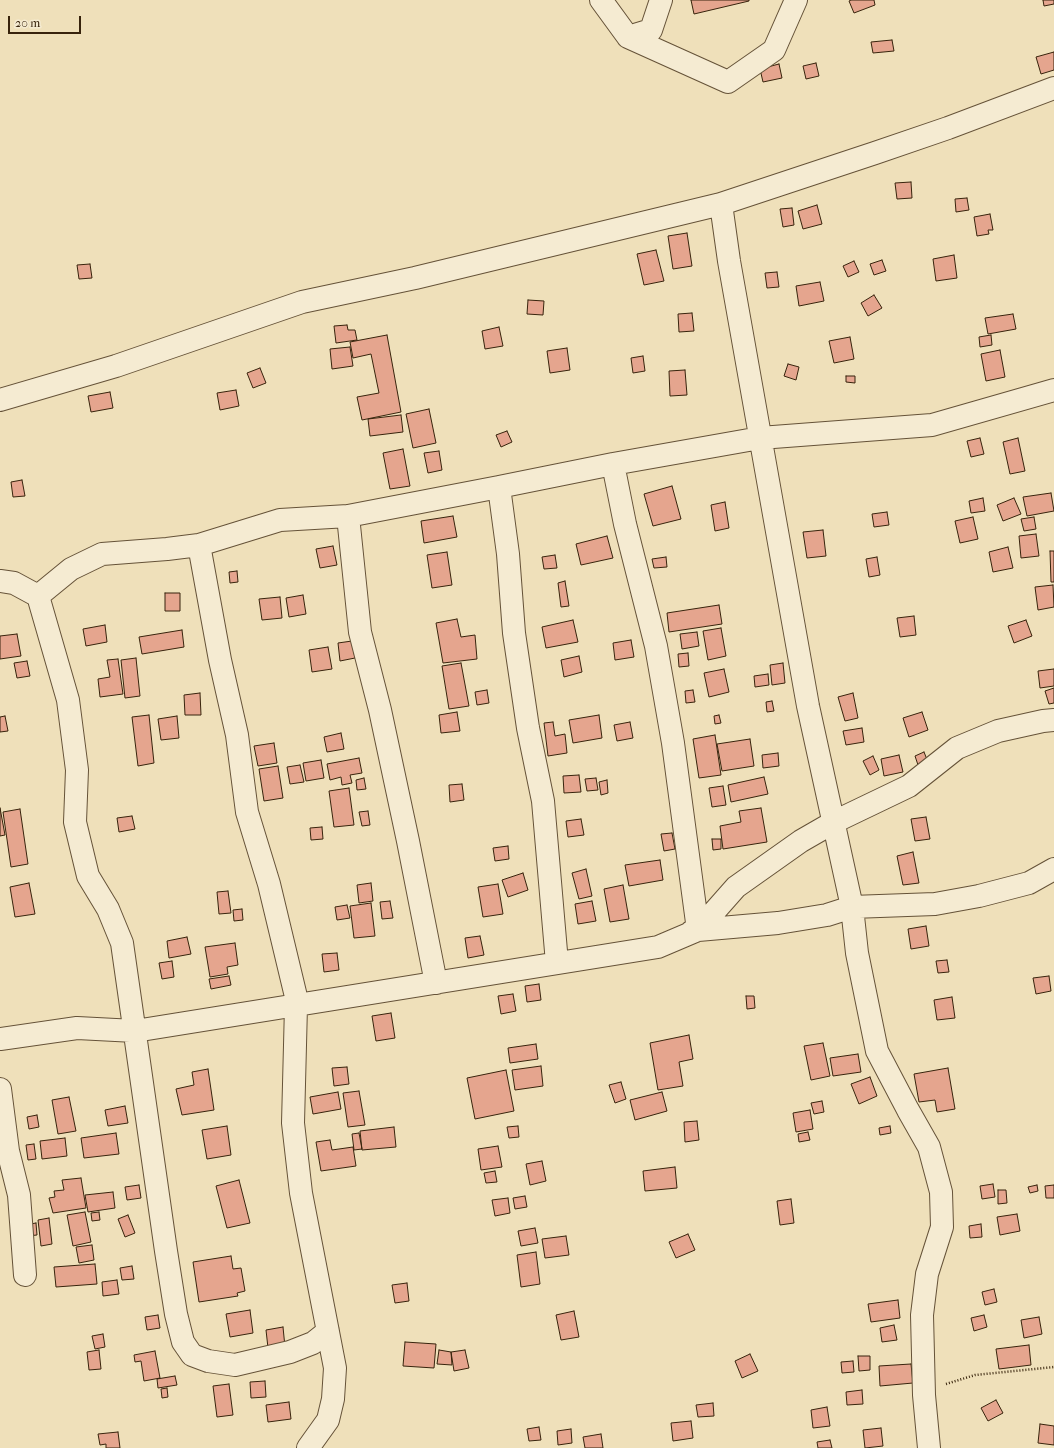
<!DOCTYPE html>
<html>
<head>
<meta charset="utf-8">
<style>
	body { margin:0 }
	#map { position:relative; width:1054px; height:1448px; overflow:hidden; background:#efe0ba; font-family:"IM FELL French Canon",serif }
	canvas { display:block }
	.scale { position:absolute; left:8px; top:16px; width:73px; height:18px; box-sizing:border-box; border:2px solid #37230c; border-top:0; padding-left:5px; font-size:12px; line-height:14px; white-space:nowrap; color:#37230c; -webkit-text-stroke:3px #f5ebd2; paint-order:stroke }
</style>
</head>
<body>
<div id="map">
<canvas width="1054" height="1448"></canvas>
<div class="scale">20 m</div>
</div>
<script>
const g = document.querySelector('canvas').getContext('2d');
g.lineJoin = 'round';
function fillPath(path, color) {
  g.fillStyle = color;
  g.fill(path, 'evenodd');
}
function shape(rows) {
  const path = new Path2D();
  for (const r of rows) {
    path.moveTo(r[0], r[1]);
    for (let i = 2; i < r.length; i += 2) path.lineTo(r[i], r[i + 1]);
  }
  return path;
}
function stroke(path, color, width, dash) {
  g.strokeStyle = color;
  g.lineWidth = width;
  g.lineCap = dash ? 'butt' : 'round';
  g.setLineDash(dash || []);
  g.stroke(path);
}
const building = shape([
	[691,0,749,0,749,1,694,14,691,0],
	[851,0,874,0,875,5,854,13,849,1,851,0],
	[1043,0,1054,0,1054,4,1044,6,1043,0],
	[892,40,894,51,873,53,871,42,892,40],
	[1054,52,1054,70,1041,74,1036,57,1054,52],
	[816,63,819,76,806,79,803,66,816,63],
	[779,64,782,78,763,82,760,69,779,64],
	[911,182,912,198,897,199,895,183,911,182],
	[967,198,969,210,956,212,955,199,967,198],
	[817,205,822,224,803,229,798,211,817,205],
	[792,208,794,225,783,227,780,209,792,208],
	[990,214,993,230,988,230,989,234,977,236,974,217,990,214],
	[687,233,692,266,673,269,668,236,687,233],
	[656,250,664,281,644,285,637,254,656,250],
	[954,255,957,278,936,281,933,259,954,255],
	[882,260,886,271,874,275,870,264,882,260],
	[854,261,859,272,848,277,843,266,854,261],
	[90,264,92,278,79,279,77,265,90,264],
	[777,272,779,287,767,288,765,273,777,272],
	[820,282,824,301,799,306,796,286,820,282],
	[874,295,882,308,868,316,861,303,874,295],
	[528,300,544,301,543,315,527,314,528,300],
	[692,313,694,331,679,332,678,314,692,313],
	[1013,314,1016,329,988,334,985,318,1013,314],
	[347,325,348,330,355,330,357,340,336,343,334,326,347,325],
	[499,327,503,346,485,349,482,331,499,327],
	[387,335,401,412,362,420,357,397,379,393,371,354,353,358,350,342,387,335],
	[991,335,992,345,980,347,979,337,991,335],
	[850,337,854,359,834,363,829,341,850,337],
	[350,347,353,366,332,369,330,349,350,347],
	[567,348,570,370,550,373,547,351,567,348],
	[1000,350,1005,377,986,381,981,354,1000,350],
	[643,356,645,371,633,373,631,358,643,356],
	[788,364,799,367,796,380,784,376,788,364],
	[260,368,266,383,253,388,247,373,260,368],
	[685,370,687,395,670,396,669,371,685,370],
	[846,376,855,376,855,383,846,382,846,376],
	[236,390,239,406,220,410,217,393,236,390],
	[110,392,113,408,91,412,88,396,110,392],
	[429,409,436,443,413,448,406,414,429,409],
	[401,415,403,432,370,436,368,419,401,415],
	[507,431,512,442,501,447,496,435,507,431],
	[980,438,984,454,971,457,967,441,980,438],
	[1018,438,1025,471,1010,474,1003,442,1018,438],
	[403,449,410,486,390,489,383,453,403,449],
	[439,451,442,470,428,473,424,453,439,451],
	[22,480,25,496,13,497,11,482,22,480],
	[672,486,681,519,653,526,644,494,672,486],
	[1051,493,1054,511,1027,516,1023,497,1051,493],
	[983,498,985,511,971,513,969,501,983,498],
	[1014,498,1021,514,1003,521,997,505,1014,498],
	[725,502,729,528,715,531,711,505,725,502],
	[887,512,889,525,874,527,872,514,887,512],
	[453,516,457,537,424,543,421,521,453,516],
	[973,517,978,539,960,543,955,521,973,517],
	[1034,517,1036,529,1024,531,1021,519,1034,517],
	[823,530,826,556,807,558,803,532,823,530],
	[1036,534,1039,556,1021,558,1019,536,1036,534],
	[607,536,613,558,581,565,576,544,607,536],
	[333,546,337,565,320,568,316,549,333,546],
	[1008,547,1013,568,993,572,989,552,1008,547],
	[1050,551,1054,551,1054,582,1051,582,1050,551],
	[447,552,452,585,432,588,427,555,447,552],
	[555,555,557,568,544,569,542,557,555,555],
	[666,557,667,567,654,568,652,559,666,557],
	[877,557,880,575,869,577,866,559,877,557],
	[237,571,238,582,230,583,229,572,237,571],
	[565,581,569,606,561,607,558,583,565,581],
	[1053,585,1054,607,1038,610,1035,587,1053,585],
	[165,593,180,593,180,611,165,611,165,593],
	[303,595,306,614,289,617,286,598,303,595],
	[280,597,282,618,262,620,259,599,280,597],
	[719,605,722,624,669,632,667,613,719,605],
	[914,616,916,635,900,637,897,618,914,616],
	[457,619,461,637,475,635,477,659,443,663,436,623,457,619],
	[573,620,578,642,546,648,542,627,573,620],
	[1026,620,1032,636,1014,643,1008,626,1026,620],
	[105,625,107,642,86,646,83,629,105,625],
	[721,628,726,656,708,660,703,631,721,628],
	[182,630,184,647,142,654,139,637,182,630],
	[697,632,699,646,682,649,680,634,697,632],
	[17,634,21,656,0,659,0,636,17,634],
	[631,640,634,657,615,660,613,643,631,640],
	[352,641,355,658,340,661,338,643,352,641],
	[328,647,332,669,312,672,309,650,328,647],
	[688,653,689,666,679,667,678,654,688,653],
	[579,656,582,672,564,677,561,660,579,656],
	[136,658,140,696,125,698,121,660,136,658],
	[118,659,123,694,100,697,98,679,110,677,107,660,118,659],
	[27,661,30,676,17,678,14,663,27,661],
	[461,663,469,706,449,709,442,666,461,663],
	[783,663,785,683,772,685,770,665,783,663],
	[724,669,729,692,709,697,704,673,724,669],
	[1054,669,1054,686,1040,688,1038,671,1054,669],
	[768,674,769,685,755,687,754,676,768,674],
	[1054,688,1054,703,1049,704,1045,691,1054,688],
	[487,690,489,703,477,705,475,692,487,690],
	[693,690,695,702,686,703,685,691,693,690],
	[200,693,201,715,185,715,184,695,200,693],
	[853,693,858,718,845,721,838,697,853,693],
	[772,701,774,711,767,712,766,702,772,701],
	[457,712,460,731,441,733,439,715,457,712],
	[922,712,928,730,909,737,903,718,922,712],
	[149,715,154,763,138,766,132,717,149,715],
	[599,715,602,738,573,743,569,720,599,715],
	[719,715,721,723,715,724,714,716,719,715],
	[5,716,8,731,0,732,0,717,5,716],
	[177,716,179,738,161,740,158,719,177,716],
	[553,722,555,736,565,734,567,753,548,756,544,723,553,722],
	[630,722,633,738,617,741,614,725,630,722],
	[862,728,864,742,846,745,843,731,862,728],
	[341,733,344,749,327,752,324,737,341,733],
	[715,735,721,775,699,778,693,739,715,735],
	[750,739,754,766,722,771,717,744,750,739],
	[274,743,277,763,258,766,254,746,274,743],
	[924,752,930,767,920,771,915,756,924,752],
	[778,753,779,766,763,768,762,755,778,753],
	[899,755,903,772,884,776,881,759,899,755],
	[873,756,879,770,870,775,863,761,873,756],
	[359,758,362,773,350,775,352,783,342,785,341,777,330,780,327,764,359,758],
	[321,760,324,778,306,781,303,763,321,760],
	[300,765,304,782,290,784,287,767,300,765],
	[278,766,283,798,264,801,259,769,278,766],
	[579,775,581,792,564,793,563,776,579,775],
	[764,777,768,794,731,802,728,785,764,777],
	[364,778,366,789,357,790,356,780,364,778],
	[596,778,598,790,587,791,585,779,596,778],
	[607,780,608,793,601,795,599,782,607,780],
	[462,784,464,800,450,802,449,785,462,784],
	[723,786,726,805,712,807,709,788,723,786],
	[349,788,354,825,334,827,329,791,349,788],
	[0,808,5,835,0,836,0,808],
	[761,808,767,842,723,849,720,826,741,822,739,811,761,808],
	[20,809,28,864,11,867,3,812,20,809],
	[368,811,370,825,362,826,359,812,368,811],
	[132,816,135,829,119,832,117,818,132,816],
	[926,817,930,839,915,841,911,819,926,817],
	[581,819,584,835,568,837,566,821,581,819],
	[322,827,323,839,311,840,310,828,322,827],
	[672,833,675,849,664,851,661,834,672,833],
	[712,839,721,839,721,849,713,850,712,839],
	[508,846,509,859,495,861,493,848,508,846],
	[913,852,919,883,903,885,897,856,913,852],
	[660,860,663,880,629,886,625,865,660,860],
	[586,869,592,896,579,899,572,873,586,869],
	[523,873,528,890,508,897,502,880,523,873],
	[29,883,35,914,15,917,10,887,29,883],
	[371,883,373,901,359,903,357,885,371,883],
	[498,884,503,914,483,917,478,887,498,884],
	[623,885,629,919,610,922,604,889,623,885],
	[228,891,231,913,219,914,217,892,228,891],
	[390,901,393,918,382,919,380,902,390,901],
	[592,901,596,921,578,924,575,904,592,901],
	[371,903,375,936,354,938,350,906,371,903],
	[347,905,350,918,337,920,335,907,347,905],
	[242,909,243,920,234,921,233,910,242,909],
	[926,926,929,946,911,949,908,929,926,926],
	[480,936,484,955,468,958,465,938,480,936],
	[187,937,191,954,169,958,167,941,187,937],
	[235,943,238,965,227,967,228,974,210,977,205,947,235,943],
	[337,953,339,970,324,972,322,954,337,953],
	[947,960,949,972,938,973,936,961,947,960],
	[172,961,174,977,162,979,159,963,172,961],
	[229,976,231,985,211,989,209,979,229,976],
	[1049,976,1051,991,1036,994,1033,978,1049,976],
	[539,984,541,1000,527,1002,525,986,539,984],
	[513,994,516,1011,501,1014,498,996,513,994],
	[746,996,754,996,755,1008,747,1009,746,996],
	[952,997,955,1018,937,1020,934,1000,952,997],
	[391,1013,395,1038,376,1041,372,1016,391,1013],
	[689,1035,693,1059,679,1062,683,1086,658,1090,650,1043,689,1035],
	[823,1043,830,1076,811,1080,804,1046,823,1043],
	[536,1044,538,1059,510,1063,508,1048,536,1044],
	[858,1054,861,1072,833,1076,830,1058,858,1054],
	[541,1066,543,1086,515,1090,512,1070,541,1066],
	[347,1067,349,1084,334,1086,332,1068,347,1067],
	[948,1068,955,1109,937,1112,935,1100,919,1102,914,1074,948,1068],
	[208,1069,214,1110,182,1115,176,1089,194,1085,192,1072,208,1069],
	[506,1070,514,1111,475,1119,467,1078,506,1070],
	[870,1077,877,1096,859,1104,851,1084,870,1077],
	[621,1082,626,1099,615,1103,609,1085,621,1082],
	[359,1091,365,1125,348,1127,343,1093,359,1091],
	[338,1092,341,1109,313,1114,310,1097,338,1092],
	[662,1092,667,1111,635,1120,630,1100,662,1092],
	[69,1097,76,1131,58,1134,52,1100,69,1097],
	[822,1101,824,1112,814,1114,811,1103,822,1101],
	[125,1106,128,1123,108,1126,105,1110,125,1106],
	[810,1110,813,1129,796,1132,793,1113,810,1110],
	[37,1115,39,1127,29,1129,27,1117,37,1115],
	[697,1121,699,1140,685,1142,684,1122,697,1121],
	[227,1126,231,1155,207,1159,202,1130,227,1126],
	[518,1126,519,1137,509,1138,507,1127,518,1126],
	[890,1126,891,1133,880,1135,879,1128,890,1126],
	[394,1127,396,1147,362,1150,360,1131,394,1127],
	[808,1132,810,1140,799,1142,798,1134,808,1132],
	[116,1133,119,1154,84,1158,81,1138,116,1133],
	[359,1133,362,1149,354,1150,352,1134,359,1133],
	[65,1138,67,1156,42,1159,40,1141,65,1138],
	[330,1140,332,1150,353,1147,356,1166,321,1171,316,1142,330,1140],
	[34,1144,36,1159,28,1160,26,1145,34,1144],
	[498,1146,502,1167,481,1170,478,1149,498,1146],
	[542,1161,546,1181,530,1185,526,1164,542,1161],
	[675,1167,677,1188,645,1191,643,1171,675,1167],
	[495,1171,497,1182,486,1183,484,1173,495,1171],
	[81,1178,86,1208,53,1213,49,1198,55,1197,54,1191,64,1190,62,1180,81,1178],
	[239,1180,250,1223,227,1228,216,1186,239,1180],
	[993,1184,995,1197,982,1199,980,1186,993,1184],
	[139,1185,141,1198,127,1200,125,1187,139,1185],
	[1037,1185,1038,1191,1030,1193,1028,1187,1037,1185],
	[1054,1185,1054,1198,1046,1198,1045,1186,1054,1185],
	[998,1190,1006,1190,1007,1203,998,1204,998,1190],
	[113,1192,115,1208,88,1212,85,1195,113,1192],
	[525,1196,527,1207,515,1209,513,1198,525,1196],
	[508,1198,510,1213,495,1216,492,1200,508,1198],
	[791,1199,794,1223,780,1225,777,1201,791,1199],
	[85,1212,91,1242,73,1246,67,1215,85,1212],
	[99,1212,100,1220,92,1221,91,1213,99,1212],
	[1017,1214,1020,1231,1000,1235,997,1217,1017,1214],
	[128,1215,135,1233,125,1237,118,1219,128,1215],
	[49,1218,52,1244,41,1246,38,1220,49,1218],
	[36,1223,37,1235,27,1236,25,1225,36,1223],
	[981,1224,982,1237,970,1238,969,1226,981,1224],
	[535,1228,538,1243,521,1246,518,1231,535,1228],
	[688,1234,695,1250,676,1258,669,1242,688,1234],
	[566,1236,569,1255,545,1258,542,1239,566,1236],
	[92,1245,94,1260,79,1263,76,1247,92,1245],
	[536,1252,540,1284,521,1287,517,1255,536,1252],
	[231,1256,233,1269,241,1268,245,1291,237,1293,238,1296,199,1302,193,1262,231,1256],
	[95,1264,97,1284,56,1287,54,1267,95,1264],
	[132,1266,134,1279,122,1280,120,1268,132,1266],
	[117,1280,119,1294,103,1296,102,1282,117,1280],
	[407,1283,409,1301,395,1303,392,1285,407,1283],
	[994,1289,997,1302,985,1305,982,1292,994,1289],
	[898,1300,900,1318,871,1322,868,1304,898,1300],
	[250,1310,253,1333,230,1337,226,1314,250,1310],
	[574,1311,579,1337,561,1340,556,1315,574,1311],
	[158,1315,160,1328,147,1330,145,1317,158,1315],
	[984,1315,987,1327,974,1331,971,1318,984,1315],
	[1039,1317,1042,1334,1024,1338,1021,1320,1039,1317],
	[894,1325,897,1340,882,1342,880,1328,894,1325],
	[283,1327,285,1347,268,1348,266,1330,283,1327],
	[103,1334,105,1347,95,1349,92,1336,103,1334],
	[405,1342,436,1344,434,1368,403,1366,405,1342],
	[1029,1345,1031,1365,999,1369,996,1349,1029,1345],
	[99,1350,101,1369,89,1370,87,1352,99,1350],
	[439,1350,451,1352,452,1365,437,1364,439,1350],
	[465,1350,469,1368,454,1371,451,1352,465,1350],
	[155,1351,160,1378,144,1381,141,1361,135,1362,134,1355,155,1351],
	[750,1354,758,1371,742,1378,735,1361,750,1354],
	[858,1356,870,1356,870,1370,859,1371,858,1356],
	[853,1361,854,1372,842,1373,841,1362,853,1361],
	[911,1364,913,1383,880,1386,879,1366,911,1364],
	[175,1376,177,1385,158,1388,157,1379,175,1376],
	[265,1381,266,1397,251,1398,250,1382,265,1381],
	[229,1384,233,1415,217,1417,213,1386,229,1384],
	[167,1388,168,1397,162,1398,161,1389,167,1388],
	[862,1390,863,1404,847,1405,846,1392,862,1390],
	[996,1400,1003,1413,988,1421,981,1408,996,1400],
	[289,1402,291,1419,268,1422,266,1405,289,1402],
	[713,1403,714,1416,698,1417,696,1405,713,1403],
	[827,1407,830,1426,813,1428,811,1410,827,1407],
	[691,1421,693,1438,673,1441,671,1423,691,1421],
	[1040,1424,1054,1426,1054,1445,1038,1443,1040,1424],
	[539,1427,541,1440,529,1441,527,1429,539,1427],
	[881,1428,883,1446,865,1448,863,1430,881,1428],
	[571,1429,572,1443,558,1445,557,1431,571,1429],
	[118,1432,120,1448,106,1448,106,1444,100,1445,98,1434,118,1432],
	[601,1434,603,1448,585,1448,583,1437,601,1434],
	[830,1440,832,1448,818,1448,817,1442,830,1440]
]);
fillPath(building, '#e5a58e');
stroke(building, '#37230c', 1);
const minor = shape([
	[601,0,628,37,728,82,774,50,796,0],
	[628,37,651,30,661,0],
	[721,204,729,261,808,706,852,907,857,953,877,1051,908,1110,929,1147,941,1192,942,1227,927,1274,922,1315,924,1395,929,1448],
	[0,400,116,366,302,302,415,278,721,204,875,153,948,128,1054,88],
	[613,464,625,524,656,646,673,743,698,930],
	[499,487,613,464,760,438,932,425,1054,390],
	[348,516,360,632,380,710,408,841,436,983],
	[199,545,220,660,237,735,247,812,269,884,298,1005],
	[0,581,14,583,38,596,71,569,102,554,167,549,199,545,280,520,348,516,499,487,508,554,514,633,528,728,543,801,557,963],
	[38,596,68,700,77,770,75,822,88,876,108,909,122,943,166,1251,176,1314,183,1342,192,1355,208,1361,235,1365,290,1352,313,1343,328,1331],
	[691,932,698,930,736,887,801,841,834,822,909,786,957,748,998,731,1043,721,1054,720],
	[296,1006,293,1123,301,1193,335,1368,333,1399,328,1420,308,1448],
	[0,1039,77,1028,135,1031,658,947,698,930,778,923,827,915,852,907,935,904,979,896,1029,883,1054,869],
	[0,1089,8,1151,19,1195,25,1275]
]);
stroke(minor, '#655238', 24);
stroke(shape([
	[946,1384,975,1375,1054,1367]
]), '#37230c', 2.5, [1, 2]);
stroke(minor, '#f5ebd2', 22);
</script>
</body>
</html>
